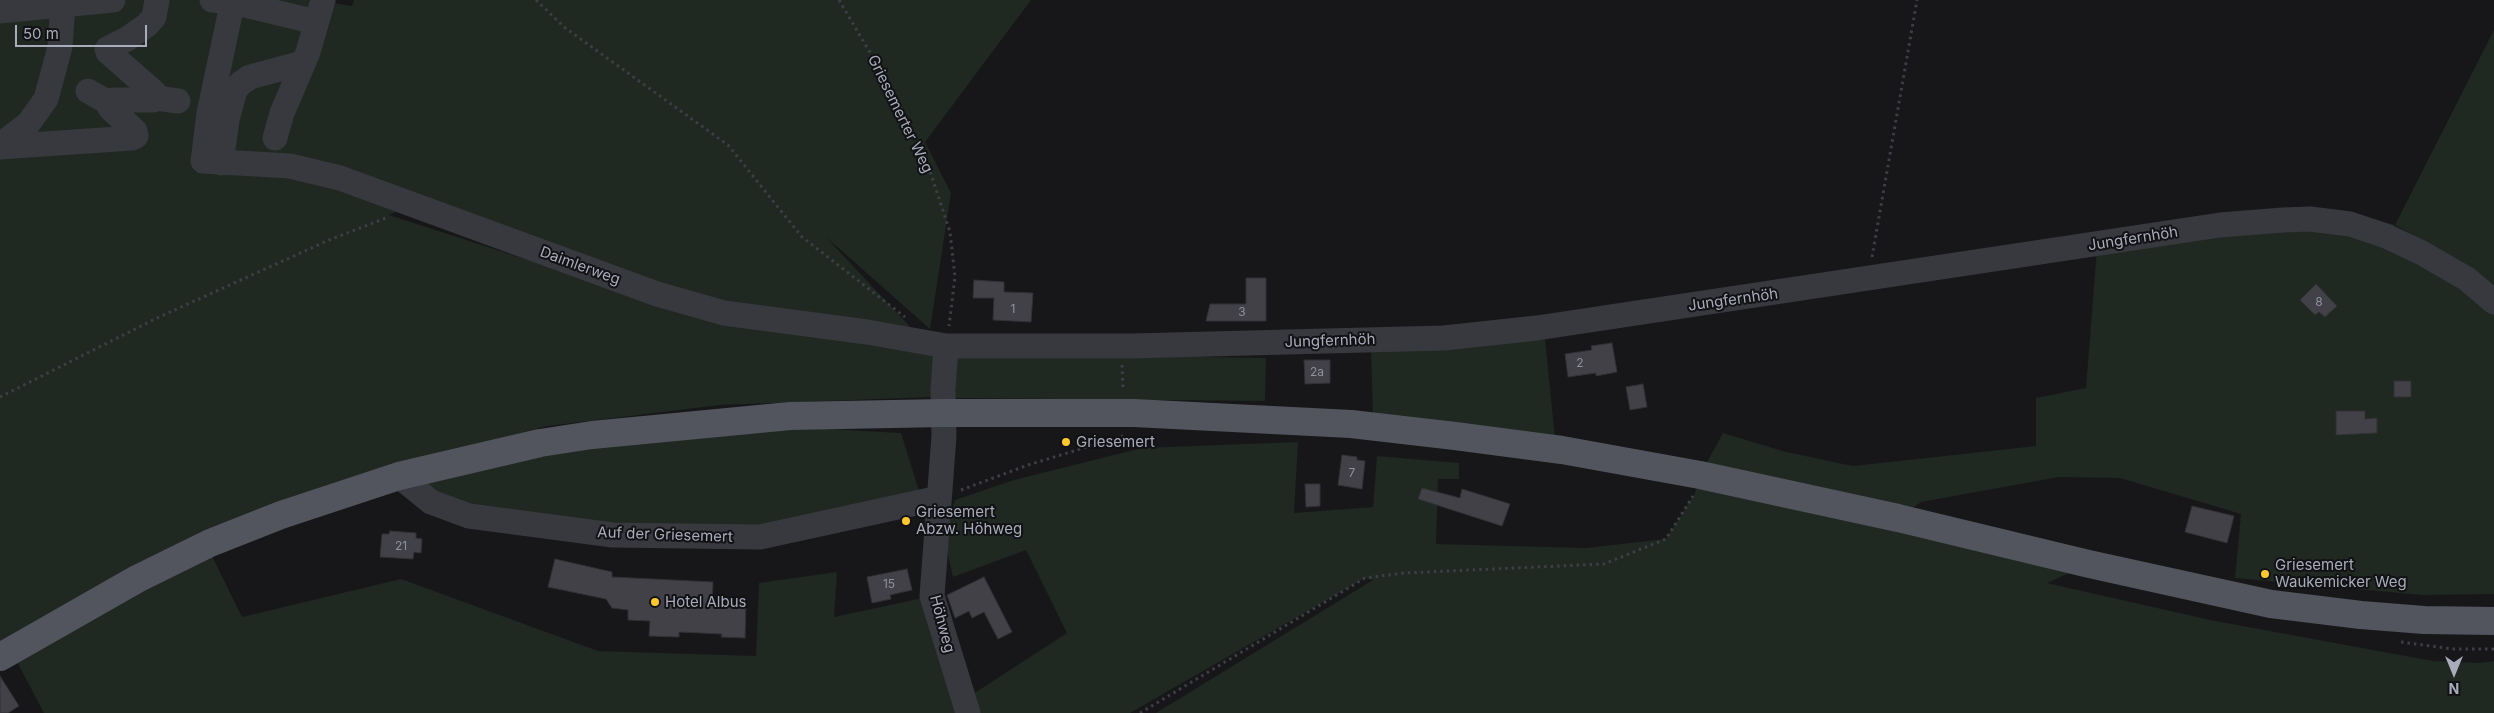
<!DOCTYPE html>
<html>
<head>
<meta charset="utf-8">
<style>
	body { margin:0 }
	#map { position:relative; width:2494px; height:713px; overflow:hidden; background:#17171a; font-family:Inter,sans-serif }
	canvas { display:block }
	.north { position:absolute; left:2429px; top:648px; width:50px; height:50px; -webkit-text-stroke:4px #121215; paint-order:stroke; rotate:180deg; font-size:14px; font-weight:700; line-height:20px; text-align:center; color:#a8acbb }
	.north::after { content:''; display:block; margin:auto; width:18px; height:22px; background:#a8acbb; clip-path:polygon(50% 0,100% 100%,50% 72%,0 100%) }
	.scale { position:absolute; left:15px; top:25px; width:132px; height:22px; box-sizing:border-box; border:2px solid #a8acbb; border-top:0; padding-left:6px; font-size:15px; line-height:18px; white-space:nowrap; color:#a8acbb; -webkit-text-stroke:4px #121215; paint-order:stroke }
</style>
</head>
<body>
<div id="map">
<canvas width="2494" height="713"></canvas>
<div class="north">N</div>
<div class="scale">50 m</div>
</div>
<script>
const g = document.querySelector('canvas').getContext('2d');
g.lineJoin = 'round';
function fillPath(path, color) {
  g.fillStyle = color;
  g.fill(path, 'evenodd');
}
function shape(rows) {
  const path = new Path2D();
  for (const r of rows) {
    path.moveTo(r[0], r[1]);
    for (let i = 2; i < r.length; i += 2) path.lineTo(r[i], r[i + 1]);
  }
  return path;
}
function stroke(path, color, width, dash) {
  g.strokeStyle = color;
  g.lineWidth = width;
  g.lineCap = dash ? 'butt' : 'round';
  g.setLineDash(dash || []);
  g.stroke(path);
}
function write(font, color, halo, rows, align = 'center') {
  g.font = font + ' Inter,sans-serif';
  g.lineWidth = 4;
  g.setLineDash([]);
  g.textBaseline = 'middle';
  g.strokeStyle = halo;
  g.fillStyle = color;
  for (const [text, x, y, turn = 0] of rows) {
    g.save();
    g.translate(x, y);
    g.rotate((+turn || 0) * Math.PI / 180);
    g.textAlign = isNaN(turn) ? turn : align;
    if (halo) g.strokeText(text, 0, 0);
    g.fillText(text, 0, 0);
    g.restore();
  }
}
fillPath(shape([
	[0,0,314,0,352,6,354,0,1031,0,925,142,951,193,930,329,826,237,928,346,724,312,406,207,389,215,717,321,937,351,932,397,720,405,548,426,388,467,204,530,0,642],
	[2494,30,2494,290,2443,252,2395,225,2386,243,2428,265,2494,311,2494,594,2422,595,2235,578,2241,514,2120,478,2059,477,1921,502,1899,518,2089,564,2047,583,2210,620,2433,661,2480,663,2494,661,2494,713,1156,713,1373,580,1365,578,1130,713,44,713,15,658,210,552,242,617,401,579,598,651,756,656,759,583,837,572,834,617,932,596,973,694,1067,633,1026,550,953,577,944,537,955,500,1014,480,1142,448,1298,442,1294,513,1373,507,1377,456,1459,463,1459,479,1438,479,1436,544,1586,548,1666,539,1695,493,1700,475,1723,433,1786,452,1853,466,2036,446,2036,398,2086,388,2098,235,2367,217,2395,225],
	[1545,339,1555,438,1373,417,1371,348],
	[957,353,1266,358,1265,401,955,398],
	[718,423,901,433,919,491,760,537,469,516,399,476]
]), '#1f2821');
const building = shape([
	[1246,278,1266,278,1266,321,1206,321,1210,304,1246,304,1246,278],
	[974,280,1004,282,1004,292,1033,293,1031,322,993,320,994,298,973,298,974,280],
	[2316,284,2337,306,2325,317,2319,312,2315,315,2300,300,2316,284],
	[1612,343,1617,372,1596,376,1596,373,1568,377,1565,354,1592,350,1591,346,1612,343],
	[1304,360,1330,360,1330,383,1305,384,1304,360],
	[2394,381,2411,381,2411,397,2394,397,2394,381],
	[1643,384,1647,407,1630,410,1626,387,1643,384],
	[2336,411,2365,411,2365,419,2377,418,2377,433,2336,435,2336,411],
	[1342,455,1357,457,1357,460,1365,461,1362,489,1338,485,1342,455],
	[1305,484,1320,484,1320,506,1306,507,1305,484],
	[1422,488,1460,498,1462,489,1510,504,1502,526,1418,499,1422,488],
	[2192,506,2234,516,2227,543,2185,532,2192,506],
	[390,531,416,533,416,538,422,539,421,553,414,552,413,559,380,557,382,534,389,534,390,531],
	[555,559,612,572,612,577,713,582,712,602,746,603,745,638,721,637,722,634,679,632,679,637,649,636,650,621,628,620,628,610,612,608,606,599,548,587,555,559],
	[907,569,912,590,890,595,891,599,872,603,867,577,907,569],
	[984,577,1012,632,998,639,984,612,972,618,969,611,955,618,947,595,984,577],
	[0,676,19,706,8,713,0,713,0,676]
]);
fillPath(building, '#414147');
stroke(building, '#313136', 1);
stroke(shape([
	[536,0,564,27,728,145,802,237,905,317],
	[839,0,888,83,926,159,950,232,955,277,949,326],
	[1872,257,1917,0],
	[1122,365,1123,391],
	[0,397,157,318,329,240,386,218],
	[961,490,1028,465,1123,436],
	[2401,642,2453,649,2494,649],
	[1140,713,1365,578,1404,573,1604,564,1666,539,1693,496]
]), '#3e3f46', 3, [2.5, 4]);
stroke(shape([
	[212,0,233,2,316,22],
	[233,0,209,113,203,161,290,166,340,178,657,294,724,313,867,332,946,346,1131,346,1444,338,1537,328,2220,225,2283,220,2310,219,2350,224,2386,236,2422,253,2467,279,2494,302],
	[0,11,113,0],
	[88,91,109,103],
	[156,98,178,101],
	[275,138,282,113,308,52,323,0],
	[0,145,28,124,46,99,60,47,63,5],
	[0,147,132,138,136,136,135,131,110,108,109,103,113,100,153,100,156,98,155,93,108,52,107,49,127,39,147,25,154,17,157,0],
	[221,163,227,120,235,90,241,83,250,77,302,63],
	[946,346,943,390,944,436,932,596,968,713],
	[399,476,431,502,469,516,613,535,760,537,939,498]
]), '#38383f', 25);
stroke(shape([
	[0,657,137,579,210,543,281,515,399,476,540,443,592,435,790,416,944,413,1134,413,1351,424,1455,436,1562,450,1700,475,1898,518,2089,564,2271,604,2361,615,2424,620,2494,621]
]), '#53555e', 28);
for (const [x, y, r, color] of [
	[1066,442,5,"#ffc82a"],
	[906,521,5,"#ffc82a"],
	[2265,574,5,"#ffc82a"],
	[655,602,5,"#ffc82a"]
]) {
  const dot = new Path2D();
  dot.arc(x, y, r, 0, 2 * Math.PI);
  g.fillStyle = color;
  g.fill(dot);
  stroke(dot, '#121215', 2);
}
write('12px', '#8e919e', null, [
	["8",2319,302],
	["1",1013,309],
	["3",1242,312],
	["2",1580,363],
	["2a",1317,372],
	["7",1352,473],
	["21",401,546],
	["15",889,584]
]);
write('15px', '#a8acbb', '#121215', [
	["Griesemerter Weg",900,114,64],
	["Jungfernhöh",2133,239,-9],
	["Daimlerweg",580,266,20],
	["Jungfernhöh",1733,300,-8],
	["Jungfernhöh",1330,341,-2],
	["Auf der Griesemert",665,535,2],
	["Höhweg",942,624,75]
]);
write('15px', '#a8acbb', '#121215', [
	["Griesemert",1076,442],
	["Griesemert",916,512],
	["Abzw. Höhweg",916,529],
	["Griesemert",2275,565],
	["Waukemicker Weg",2275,582],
	["Hotel Albus",665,602]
], 'left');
</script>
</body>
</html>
